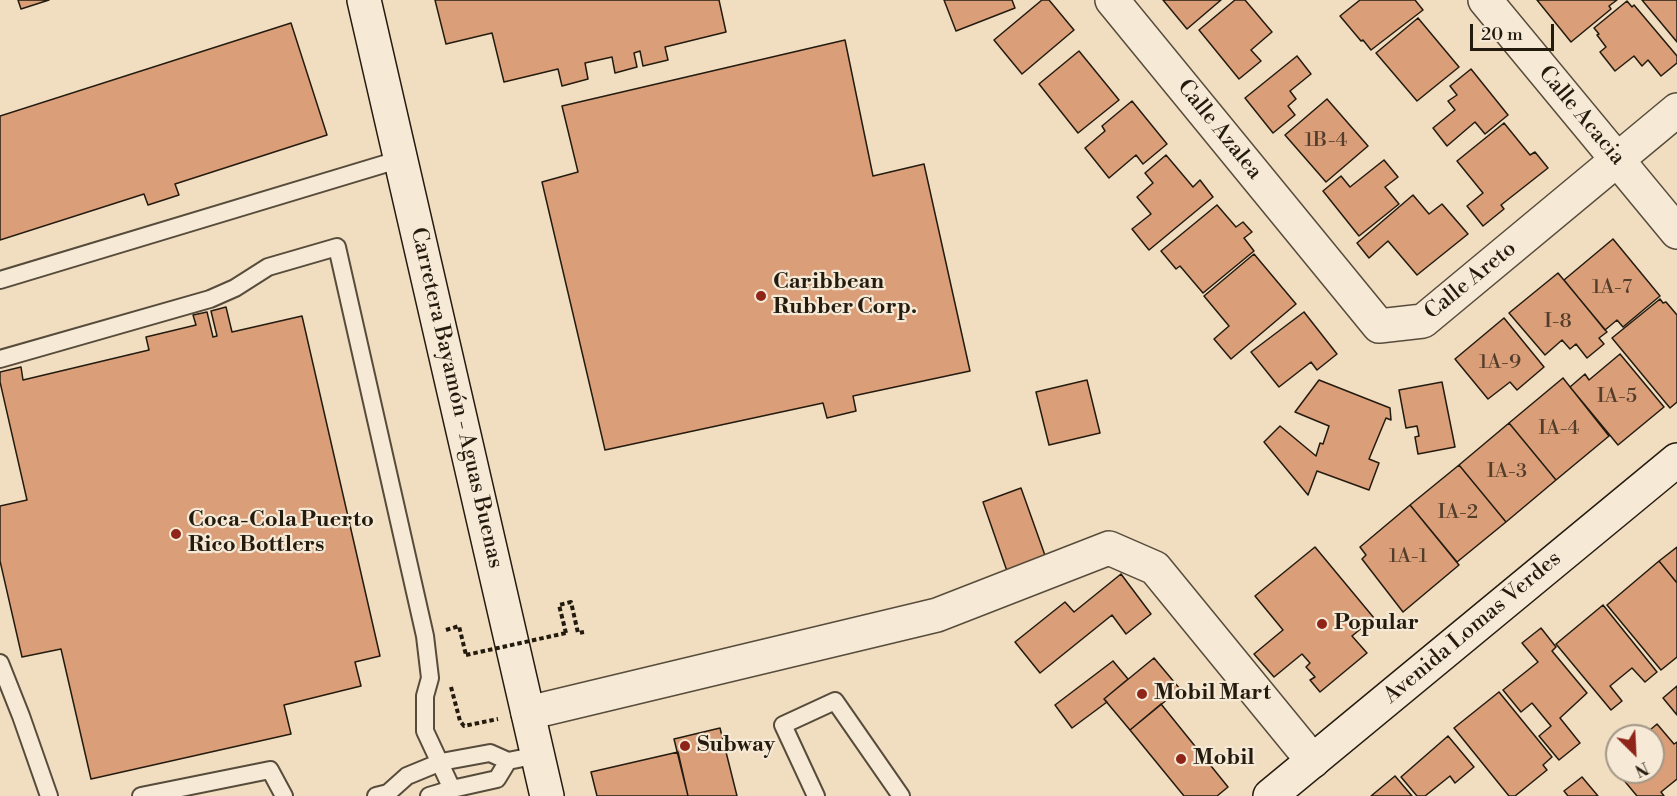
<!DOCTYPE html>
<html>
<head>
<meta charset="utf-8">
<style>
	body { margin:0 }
	#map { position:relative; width:1677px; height:796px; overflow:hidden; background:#f1ddc0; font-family:"Libre Bodoni",serif }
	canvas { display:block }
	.north { position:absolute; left:1605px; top:724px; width:60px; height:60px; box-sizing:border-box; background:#f6e9d6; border:2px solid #a29786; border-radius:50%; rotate:156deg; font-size:16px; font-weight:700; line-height:24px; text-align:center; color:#241b0f }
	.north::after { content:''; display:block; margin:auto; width:21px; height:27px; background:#8f2418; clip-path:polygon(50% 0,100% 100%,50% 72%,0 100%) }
	.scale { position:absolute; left:1470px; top:24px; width:84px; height:27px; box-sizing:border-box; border:3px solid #241b0f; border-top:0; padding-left:8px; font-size:18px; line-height:21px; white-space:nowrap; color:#241b0f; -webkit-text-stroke:4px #f6e9d6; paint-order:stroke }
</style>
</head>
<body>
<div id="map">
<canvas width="1677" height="796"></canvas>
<div class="north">N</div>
<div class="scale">20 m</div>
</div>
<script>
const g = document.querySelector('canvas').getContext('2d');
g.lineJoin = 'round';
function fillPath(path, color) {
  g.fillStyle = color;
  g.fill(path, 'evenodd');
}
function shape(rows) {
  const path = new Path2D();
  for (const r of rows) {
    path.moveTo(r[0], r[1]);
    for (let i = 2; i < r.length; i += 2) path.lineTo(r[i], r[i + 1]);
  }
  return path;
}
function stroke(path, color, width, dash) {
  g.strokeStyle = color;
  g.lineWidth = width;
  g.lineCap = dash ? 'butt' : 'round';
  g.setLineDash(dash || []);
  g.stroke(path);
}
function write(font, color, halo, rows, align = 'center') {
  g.font = font + ' "Libre Bodoni",serif';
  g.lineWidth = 4.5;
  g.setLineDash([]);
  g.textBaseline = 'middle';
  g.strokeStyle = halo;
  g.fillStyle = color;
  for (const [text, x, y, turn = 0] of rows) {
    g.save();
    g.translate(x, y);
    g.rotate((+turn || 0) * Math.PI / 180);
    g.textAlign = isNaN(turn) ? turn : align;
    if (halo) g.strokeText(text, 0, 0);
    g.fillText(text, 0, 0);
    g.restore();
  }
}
const building = shape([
	[18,0,49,0,21,9,18,0],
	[435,0,719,0,726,32,665,47,668,60,643,66,640,51,634,53,637,67,615,73,612,57,585,63,588,79,562,86,558,69,504,82,492,33,446,44,435,0],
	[944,0,1012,0,1015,8,956,31,944,0],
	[1042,0,1049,0,1074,30,1022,74,994,40,1042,0],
	[1163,0,1221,0,1187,29,1163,0],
	[1235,0,1245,0,1272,32,1251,50,1261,61,1239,79,1199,30,1235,0],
	[1360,0,1415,0,1423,10,1371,50,1363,40,1361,41,1340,16,1360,0],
	[1537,0,1617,0,1609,6,1611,9,1571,42,1537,0],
	[1642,0,1677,0,1677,42,1642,0],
	[1627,1,1632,7,1634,5,1677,56,1677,63,1661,76,1648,60,1642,66,1634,56,1615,71,1600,52,1606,47,1597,35,1599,34,1594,28,1627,1],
	[1418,18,1459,67,1417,101,1376,53,1418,18],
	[291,23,327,135,175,184,179,195,148,205,144,194,0,240,0,116,291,23],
	[845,40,873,176,924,164,970,371,853,396,856,411,827,418,823,403,605,450,542,182,578,172,562,106,845,40],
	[1079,51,1119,100,1078,133,1039,84,1079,51],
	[1297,56,1311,74,1290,91,1296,99,1288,106,1295,115,1273,133,1245,98,1297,56],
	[1471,69,1508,115,1485,134,1475,122,1447,146,1433,128,1455,110,1448,101,1457,95,1450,86,1471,69],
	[1327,99,1368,146,1326,182,1285,135,1327,99],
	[1132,101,1167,144,1143,164,1136,155,1109,178,1085,148,1105,131,1102,126,1132,101],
	[1504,123,1530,155,1535,152,1548,168,1501,205,1504,209,1483,226,1467,206,1483,193,1457,161,1504,123],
	[1166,155,1193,187,1200,180,1213,197,1149,250,1132,229,1151,214,1137,197,1153,183,1145,173,1166,155],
	[1384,160,1398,177,1385,187,1399,204,1359,236,1323,191,1341,176,1350,187,1384,160],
	[1413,195,1429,214,1442,204,1468,234,1417,275,1388,241,1369,258,1357,243,1413,195],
	[1217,205,1236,227,1243,222,1252,232,1244,238,1254,251,1203,293,1180,266,1176,269,1161,251,1217,205],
	[1613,239,1660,296,1623,327,1617,320,1605,330,1564,280,1613,239],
	[1254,254,1296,304,1231,359,1214,339,1229,326,1204,296,1254,254],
	[1558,273,1607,332,1599,338,1604,344,1587,358,1576,344,1570,349,1562,340,1545,355,1509,313,1558,273],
	[1660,299,1663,303,1666,302,1677,315,1677,402,1670,408,1612,338,1660,299],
	[226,307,232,332,302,316,380,656,355,662,361,686,284,705,291,734,91,779,61,649,22,657,0,561,0,506,27,500,0,382,0,372,21,367,23,380,149,350,146,337,196,325,193,315,207,312,213,337,217,336,211,311,226,307],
	[1304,312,1337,354,1317,370,1311,362,1279,387,1251,352,1304,312],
	[1504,318,1544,367,1517,390,1510,382,1488,399,1455,359,1504,318],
	[1620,354,1664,407,1618,445,1570,387,1585,374,1589,380,1620,354],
	[1563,378,1609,436,1556,480,1509,423,1563,378],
	[1087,380,1100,433,1049,445,1036,392,1087,380],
	[1319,380,1390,408,1391,420,1386,418,1369,459,1379,463,1369,490,1317,471,1308,495,1264,442,1280,426,1316,456,1320,443,1323,444,1329,426,1295,412,1319,380],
	[1442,382,1455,447,1418,454,1415,437,1419,436,1417,426,1406,428,1399,390,1442,382],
	[1509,423,1556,480,1506,522,1459,465,1509,423],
	[1459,465,1506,522,1457,562,1410,505,1459,465],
	[1021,488,1047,561,1008,574,983,502,1021,488],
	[1410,505,1459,565,1403,612,1362,559,1366,555,1360,547,1410,505],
	[1315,547,1374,618,1352,636,1367,653,1320,692,1310,680,1315,677,1306,667,1310,663,1302,654,1274,677,1254,654,1283,630,1255,596,1315,547],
	[1677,547,1677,583,1659,561,1677,547],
	[1659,561,1677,583,1677,657,1661,670,1607,605,1659,561],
	[1121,574,1151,614,1126,634,1112,615,1040,673,1015,642,1065,602,1074,612,1121,574],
	[1603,605,1657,672,1645,682,1632,668,1610,686,1622,701,1611,710,1556,644,1603,605],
	[1541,628,1556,647,1552,651,1587,693,1560,718,1580,743,1559,760,1539,736,1551,726,1532,703,1521,712,1503,690,1538,662,1522,643,1541,628],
	[1154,658,1180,689,1130,730,1104,699,1154,658],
	[1113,661,1128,679,1104,699,1107,702,1072,728,1055,705,1113,661],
	[1677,686,1677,715,1663,698,1677,686],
	[1499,692,1552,757,1543,765,1547,770,1515,796,1509,796,1454,728,1499,692],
	[1161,704,1228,787,1217,796,1184,796,1130,730,1161,704],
	[1657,724,1674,744,1677,742,1677,779,1661,792,1664,796,1637,796,1617,772,1653,772,1653,736,1643,736,1657,724],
	[720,728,737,796,688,796,674,739,720,728],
	[1448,736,1474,767,1455,783,1450,776,1425,796,1417,796,1401,777,1448,736],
	[678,752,688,796,597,796,591,772,678,752],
	[1617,756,1617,772,1609,763,1617,756],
	[1395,776,1412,796,1371,796,1395,776],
	[1582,777,1598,796,1568,796,1564,791,1582,777]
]);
fillPath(building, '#da9e79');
stroke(building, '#241b0f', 1.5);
const lane = shape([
	[0,280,401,159],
	[0,359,210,299,235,288,268,267,337,247,425,636,430,678,425,696,425,731,452,789],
	[0,663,21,716,49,796],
	[141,796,270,770,284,796],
	[376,796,388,793,407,776,441,762,490,753,508,761,538,755],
	[429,796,452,789,497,779,508,761],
	[816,796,783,725,835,701,901,796]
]);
const street = shape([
	[1112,0,1379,326,1423,321,1677,110],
	[1485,0,1677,232],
	[528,713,937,615,1109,548,1155,568,1313,761]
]);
const secondary = shape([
	[364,0,547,796],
	[1270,796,1677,460]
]);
stroke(lane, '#574c3b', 20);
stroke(street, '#574c3b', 36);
stroke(secondary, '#241b0f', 36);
stroke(shape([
	[446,630,459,626,466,655],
	[566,633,559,605,571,602,578,633,584,632],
	[451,687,460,721,464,726,498,719]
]), '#241b0f', 4, [4.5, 3]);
stroke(lane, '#f6e9d6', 16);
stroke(street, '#f6e9d6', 33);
stroke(secondary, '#f6e9d6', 33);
stroke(shape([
	[466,655,566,633]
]), '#241b0f', 4, [4.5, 3]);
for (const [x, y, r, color] of [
	[761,296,6,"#8f2418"],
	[176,534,6,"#8f2418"],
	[1322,624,6,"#8f2418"],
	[1142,694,6,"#8f2418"],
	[685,746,6,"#8f2418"],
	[1181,759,6,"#8f2418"]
]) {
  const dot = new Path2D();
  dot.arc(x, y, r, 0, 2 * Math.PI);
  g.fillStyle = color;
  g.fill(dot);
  stroke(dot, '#f6e9d6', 2);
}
write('20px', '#523c2a', null, [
	["1B-4",1326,141],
	["1A-7",1612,288],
	["I-8",1558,322],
	["1A-9",1500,363],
	["IA-5",1617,397],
	["IA-4",1559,429],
	["IA-3",1507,472],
	["IA-2",1458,513],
	["1A-1",1408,557]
]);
write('22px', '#241b0f', '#f6e9d6', [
	["Calle Acacia",1581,116,50],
	["Calle Azalea",1219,130,51],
	["Calle Areto",1471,281,-39],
	["Carretera Bayamón - Aguas Buenas",456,398,77],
	["Avenida Lomas Verdes",1473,628,-40]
]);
write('bold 22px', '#241b0f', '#f6e9d6', [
	["Caribbean",773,283],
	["Rubber Corp.",773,308],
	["Coca-Cola Puerto",188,521],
	["Rico Bottlers",188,546],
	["Popular",1334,624],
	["Mobil Mart",1154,694],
	["Subway",697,746],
	["Mobil",1193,759]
], 'left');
</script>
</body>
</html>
